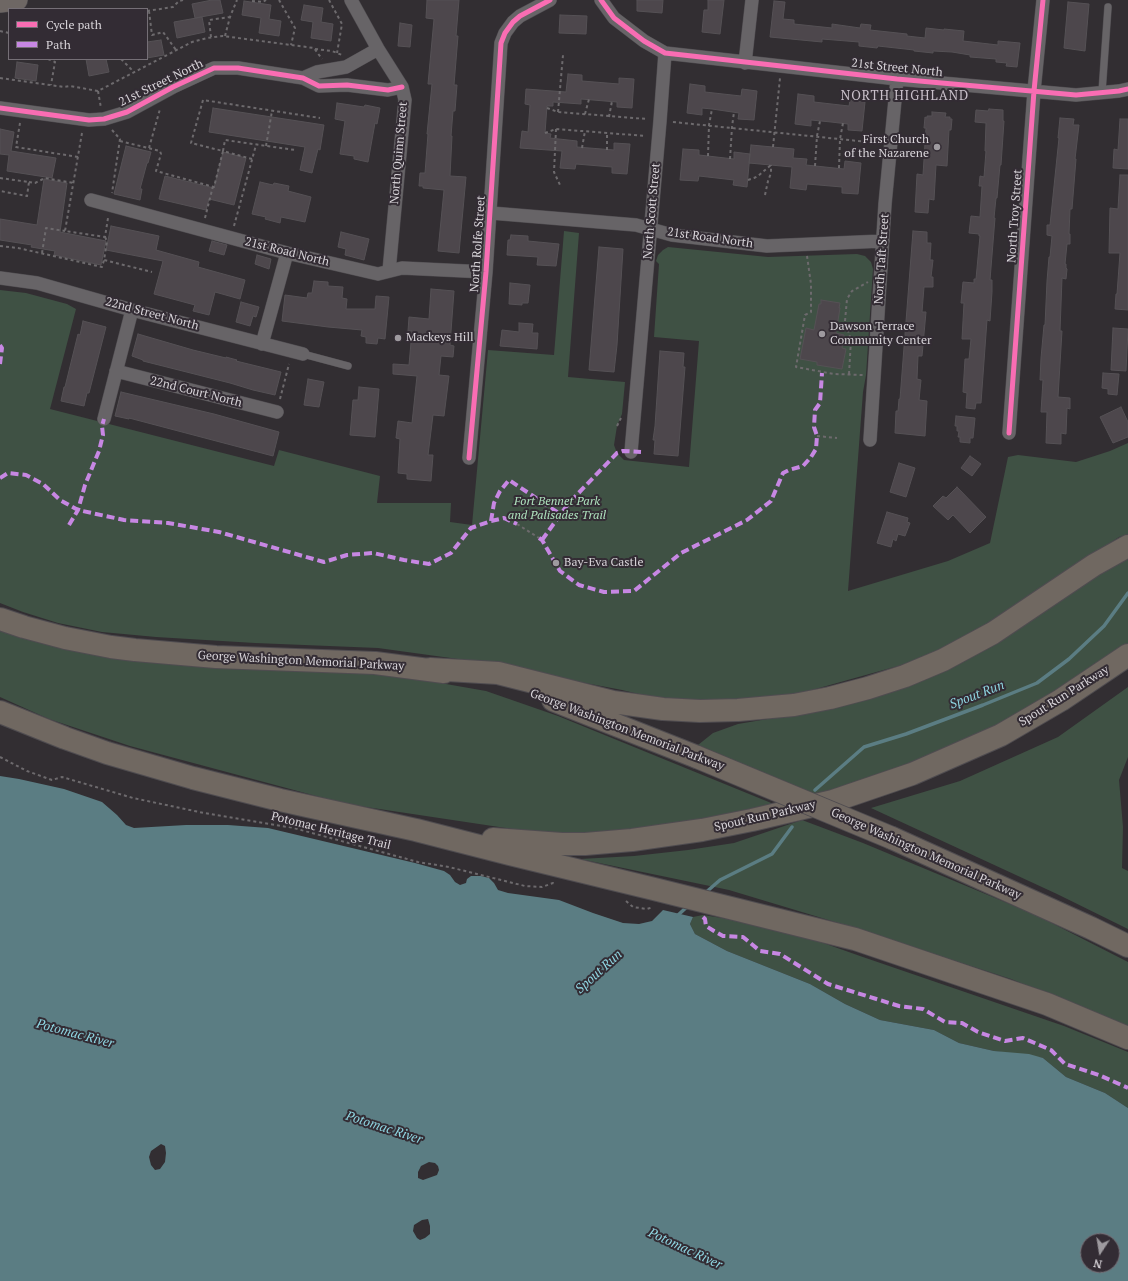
<!DOCTYPE html>
<html>
<head>
<meta charset="utf-8">
<style>
	body { margin:0 }
	#map { position:relative; width:1128px; height:1281px; overflow:hidden; background:#322e32; font-family:"PT Serif",serif }
	canvas { display:block }
	.legend { position:absolute; left:8px; top:8px; width:140px; height:52px; box-sizing:border-box; background:#332c34; border:1px solid #756f76; margin:0; padding:5px 7px; list-style:none; font-size:12px; color:#d8d4d9 }
	.legend li { display:flex; align-items:center; gap:8px; height:20px }
	.legend b { width:20px; border:1px solid #756f76 }
	.north { position:absolute; left:1080px; top:1233px; width:40px; height:40px; box-sizing:border-box; background:#332c34; border:1px solid #756f76; border-radius:50%; rotate:192deg; font-size:11px; font-weight:700; line-height:16px; text-align:center; color:#d8d4d9 }
	.north::after { content:''; display:block; margin:auto; width:14px; height:18px; background:#9e9a9f; clip-path:polygon(50% 0,100% 100%,50% 72%,0 100%) }
</style>
</head>
<body>
<div id="map">
<canvas width="1128" height="1281"></canvas>
<ul class="legend">
<li><b style="height:5px;background:#f96db3"></b>Cycle path</li>
<li><b style="height:5px;background:#c787e3"></b>Path</li>
</ul>
<div class="north">N</div>
</div>
<script>
const g = document.querySelector('canvas').getContext('2d');
g.lineJoin = 'round';
function fillPath(path, color) {
  g.fillStyle = color;
  g.fill(path, 'evenodd');
}
function shape(rows) {
  const path = new Path2D();
  for (const r of rows) {
    path.moveTo(r[0], r[1]);
    for (let i = 2; i < r.length; i += 2) path.lineTo(r[i], r[i + 1]);
  }
  return path;
}
function stroke(path, color, width, dash) {
  g.strokeStyle = color;
  g.lineWidth = width;
  g.lineCap = dash ? 'butt' : 'round';
  g.setLineDash(dash || []);
  g.stroke(path);
}
function write(font, color, halo, rows, align = 'center') {
  g.font = font + ' "PT Serif",serif';
  g.lineWidth = 4;
  g.setLineDash([]);
  g.textBaseline = 'middle';
  g.strokeStyle = halo;
  g.fillStyle = color;
  for (const [text, x, y, turn = 0] of rows) {
    g.save();
    g.translate(x, y);
    g.rotate((+turn || 0) * Math.PI / 180);
    g.textAlign = isNaN(turn) ? turn : align;
    if (halo) g.strokeText(text, 0, 0);
    g.fillText(text, 0, 0);
    g.restore();
  }
}
fillPath(shape([
	[564,231,579,233,568,377,625,382,622,414,617,426,614,445,617,453,624,460,689,467,699,341,654,337,659,264,656,261,658,255,663,250,668,247,768,257,857,254,865,256,871,262,873,269,866,375,863,392,848,591,948,561,990,543,1008,457,1018,455,1076,462,1110,451,1128,443,1128,534,1119,537,1025,598,965,638,923,659,812,690,770,699,680,704,622,690,465,660,378,648,255,643,156,637,102,632,58,623,23,612,0,603,0,290,26,293,67,304,76,309,50,409,274,466,279,450,380,476,377,503,451,503,450,522,472,525,488,350,554,355],
	[1128,554,1128,645,1012,720,927,759,821,797,698,745,713,733,738,724,785,716,849,701],
	[0,631,33,640,353,670,406,677,486,691,558,716,781,807,688,826,605,833,539,833,346,804,130,746,49,719,0,697],
	[1128,687,1128,757,1119,780,1123,827,1122,868,1128,871,1128,929,1057,894,871,808,960,781,1058,737],
	[802,820,863,843,1036,915,1128,962,1128,1027,1011,979,835,922,729,890,580,859,634,856,688,850,734,843],
	[703,915,741,921,812,939,860,956,1064,1026,1128,1052,1128,1108,1105,1093,1066,1077,1043,1058,994,1051,959,1043,934,1030,880,1020,845,1004,810,984,727,951,695,934,690,924,693,917]
]), '#3f5144');
fillPath(shape([
	[0,776,19,779,64,789,102,802,117,815,126,825,134,828,186,825,228,825,268,828,415,863,444,871,450,875,455,882,460,885,466,883,467,879,471,876,481,876,489,878,494,883,498,890,508,893,559,900,593,913,623,923,639,924,652,921,663,910,693,917,690,924,695,934,727,951,810,984,845,1004,880,1020,934,1030,959,1043,994,1051,1029,1054,1043,1058,1066,1077,1105,1093,1128,1108,1128,1281,0,1281],
	[161,1144,165,1146,166,1153,165,1162,160,1169,155,1170,151,1165,149,1157,151,1151],
	[429,1162,435,1163,438,1166,439,1170,437,1175,423,1180,418,1178,418,1172,421,1166],
	[428,1219,430,1226,430,1234,425,1238,420,1240,417,1238,413,1231,414,1225,422,1220],
	[1088,1241,1112,1241,1112,1265,1088,1265]
]), '#5b7d83');
stroke(shape([
	[815,790,864,747,906,734,983,705,1037,683,1069,659,1104,626,1128,593],
	[704,894,720,880,772,854,792,827],
	[677,916,689,905]
]), '#5b7d83', 3.5);
const building = shape([
	[212,0,220,0,223,13,195,18,192,4,212,0],
	[427,0,459,0,456,36,458,36,454,85,457,85,455,111,453,111,451,136,452,136,450,176,466,177,459,253,438,251,444,190,423,188,423,186,419,186,420,173,425,173,428,134,427,134,432,84,428,84,434,19,426,18,427,0],
	[637,0,663,0,662,13,637,11,637,0],
	[708,0,724,0,720,34,702,32,704,10,708,10,708,0],
	[244,1,271,5,269,19,281,21,279,36,259,33,261,18,242,15,244,1],
	[774,1,785,2,783,19,794,20,794,24,832,28,832,24,860,28,861,24,871,25,870,30,907,34,907,36,925,38,926,28,944,30,944,29,964,31,963,41,998,45,998,41,1020,43,1017,67,1006,66,1007,63,996,62,996,59,970,57,970,55,952,52,933,51,933,53,914,51,914,50,878,46,877,48,859,46,859,42,822,39,822,42,770,37,774,1],
	[1068,2,1089,4,1085,51,1064,48,1068,2],
	[304,5,323,8,321,22,333,24,331,41,311,38,313,22,301,20,304,5],
	[560,15,587,16,586,34,559,33,560,15],
	[202,17,205,32,177,38,174,22,202,17],
	[400,23,412,25,410,47,398,46,400,23],
	[161,40,164,55,147,58,147,42,161,40],
	[86,59,106,59,109,72,89,76,86,59],
	[17,62,38,65,36,81,15,78,17,62],
	[568,74,582,75,582,81,619,84,619,78,634,79,632,108,617,107,617,102,581,99,581,104,553,102,553,106,547,106,545,133,551,134,550,138,577,141,577,147,614,150,614,143,630,144,627,174,612,173,612,167,576,164,575,169,560,168,562,151,520,148,522,131,528,132,530,105,525,104,526,89,566,92,568,74],
	[690,84,705,86,705,92,741,96,742,89,757,91,754,120,738,119,739,113,712,109,702,108,702,115,687,113,690,84],
	[798,94,814,96,814,102,849,106,850,100,865,102,862,131,848,130,848,124,831,122,811,120,811,126,795,124,798,94],
	[337,103,364,107,365,105,380,108,377,124,375,123,368,162,354,159,354,156,340,154,345,121,335,119,337,103],
	[213,108,324,125,320,150,318,149,312,173,300,170,305,147,209,132,213,108],
	[989,109,1003,110,1003,121,1004,121,1001,165,1000,165,997,198,996,198,994,218,995,218,990,280,992,280,992,292,990,321,987,320,981,403,976,403,975,409,966,408,967,393,963,392,965,359,969,359,971,339,962,339,964,303,961,303,963,282,974,283,974,279,976,279,980,236,979,236,979,234,969,233,971,216,980,217,982,186,979,186,980,176,984,177,986,151,985,151,986,123,975,122,976,110,988,111,989,109],
	[932,112,946,113,945,117,950,117,950,119,952,119,951,130,949,130,947,166,936,165,934,200,929,199,928,213,915,212,917,174,923,175,926,128,924,128,925,117,927,118,927,116,932,116,932,112],
	[1060,118,1074,119,1073,125,1079,125,1075,159,1076,159,1072,209,1070,209,1069,234,1070,234,1070,244,1067,244,1065,264,1066,264,1066,268,1067,269,1066,279,1062,278,1060,331,1062,331,1058,397,1070,398,1070,409,1067,408,1066,434,1061,433,1061,444,1046,443,1047,412,1041,412,1043,380,1040,380,1041,358,1044,325,1045,325,1047,281,1049,257,1050,257,1052,236,1047,235,1047,225,1050,225,1059,138,1058,138,1060,118],
	[1120,119,1128,119,1128,169,1113,168,1114,149,1118,150,1120,119],
	[0,129,14,132,11,151,56,158,52,178,7,171,9,155,0,154,0,129],
	[751,145,794,149,793,158,807,159,806,165,844,169,845,161,861,163,858,194,842,193,842,187,807,184,806,190,790,188,792,167,749,163,751,145],
	[126,146,151,152,148,163,147,163,140,189,142,189,140,200,114,194,126,146],
	[683,149,699,150,699,155,734,159,734,152,750,154,747,187,733,185,734,180,699,176,698,181,680,180,683,149],
	[223,152,246,158,234,205,209,199,206,210,159,199,165,176,214,188,223,152],
	[1120,175,1128,175,1128,310,1115,309,1116,294,1117,294,1120,253,1109,253,1110,208,1118,209,1120,175],
	[44,179,67,183,60,232,106,241,101,265,54,255,55,251,31,247,32,245,0,240,0,219,37,225,44,179],
	[260,182,273,185,274,183,289,186,288,191,311,197,305,222,281,217,280,223,265,219,266,217,252,214,260,182],
	[111,226,159,236,156,250,199,262,198,267,245,280,240,299,215,292,209,315,193,311,195,305,154,294,163,261,106,250,111,226],
	[913,231,927,232,927,243,931,243,930,260,933,260,931,277,933,277,933,287,924,287,922,312,926,312,922,356,918,356,917,379,921,380,919,400,927,401,925,436,895,433,896,411,898,411,899,399,900,399,913,231],
	[341,232,369,239,364,260,345,255,346,249,338,247,341,232],
	[511,235,528,236,528,241,559,244,556,266,537,265,538,257,507,255,508,240,510,240,511,235],
	[212,241,227,245,224,255,209,251,212,241],
	[599,247,623,249,617,345,614,372,589,370,599,247],
	[257,255,271,259,269,269,255,264,257,255],
	[314,281,328,282,328,286,343,287,342,298,347,299,346,309,375,309,376,296,389,297,385,339,378,338,377,344,366,343,366,337,361,336,362,330,328,327,282,321,285,295,307,298,308,293,312,293,314,281],
	[510,283,530,285,528,303,522,303,522,305,509,304,510,283],
	[431,289,454,291,450,345,454,346,453,357,441,356,439,375,449,376,444,416,433,415,428,455,433,455,431,481,407,479,407,474,398,473,400,439,396,438,398,421,412,423,417,376,393,374,393,364,409,365,412,331,408,331,409,317,429,319,431,289],
	[821,300,840,303,839,308,840,308,836,333,844,335,842,348,846,349,842,369,817,365,817,362,800,359,806,328,814,330,819,304,821,304,821,300],
	[241,302,259,307,256,317,253,316,250,326,236,322,241,302],
	[83,321,106,327,89,393,87,393,84,406,61,401,64,387,65,387,78,334,80,335,83,321],
	[519,323,533,324,532,333,538,333,537,349,500,346,502,330,519,332,519,323],
	[1113,328,1128,329,1126,371,1111,370,1113,328],
	[138,334,193,350,226,358,226,357,237,360,236,361,281,372,275,395,253,390,230,383,143,361,143,360,132,356,138,334],
	[660,351,684,353,683,367,685,367,678,456,654,454,655,440,653,440,655,426,660,351],
	[1103,373,1119,374,1117,395,1108,394,1108,389,1102,388,1103,373],
	[308,379,324,382,319,407,304,405,308,379],
	[359,387,379,389,375,437,350,435,353,400,358,400,359,387],
	[121,392,214,414,279,432,273,456,129,418,129,419,115,416,121,392],
	[1121,407,1128,422,1128,437,1113,443,1100,417,1121,407],
	[956,416,975,418,973,438,970,438,970,443,960,442,960,437,958,437,959,431,957,431,957,426,955,426,956,416],
	[970,456,981,464,972,476,961,468,970,456],
	[899,463,915,468,906,497,890,492,899,463],
	[957,487,986,517,970,533,953,515,948,520,933,506,943,496,946,498,957,487],
	[887,512,908,518,907,522,910,523,905,536,898,534,896,541,893,539,891,547,877,543,887,512]
]);
fillPath(building, '#4d474c');
stroke(building, '#555155', 1);
const service = shape([
	[1102,92,1108,7],
	[303,354,348,366]
]);
const minor = shape([
	[351,0,378,49,402,87,405,100,389,271],
	[601,0,614,18,644,41,665,53,897,79,1076,95,1119,91,1128,89],
	[745,63,752,0],
	[303,78,317,72,346,67,378,49],
	[0,108,89,120,104,119,127,112,173,87,214,68,238,68,303,78,319,86,347,85,388,90,402,87],
	[91,200,287,253,378,274,402,268,486,272],
	[491,213,636,225,672,235,767,246,883,241],
	[0,278,37,283,132,310,303,354],
	[262,344,287,253],
	[116,371,277,412],
	[104,419,132,310],
	[1009,433,1034,91,1043,0],
	[870,440,885,204,897,79],
	[631,452,660,121,665,53],
	[469,458,486,272,501,43,505,33,513,22,520,16,550,0]
]);
const primary = shape([
	[0,2,17,0]
]);
const motorway = shape([
	[0,619,24,627,65,638,111,647,135,650,216,657,375,663,444,672],
	[430,669,498,673,613,702,663,709,700,711,738,710,794,705,830,698,868,688,905,676,943,660,993,633,1094,565,1128,546],
	[553,700,697,757],
	[0,712,65,738,107,753,193,778,280,800,416,830,510,854,654,889,855,939,1047,1004,1128,1038],
	[892,838,1091,928,1128,946],
	[493,839,562,844,585,844,632,840,702,830,752,820,833,801,912,774,1001,735,1061,700,1128,655]
]);
stroke(service, '#4f4c50', 8);
stroke(minor, '#4f4c50', 14);
stroke(primary, '#4f4c50', 22);
stroke(motorway, '#4f4c50', 24);
stroke(shape([
	[279,0,295,28,291,45],
	[329,0,342,24,337,53],
	[252,1,263,2,266,0],
	[147,11,173,7,179,1,183,0],
	[149,11,152,35,163,32,176,50],
	[0,31,9,33],
	[225,36,230,17,237,0],
	[211,37,209,20,230,17],
	[315,49,332,51,342,55],
	[48,59,55,62,51,85],
	[121,59,134,72],
	[0,78,64,87,70,86,98,91,192,42,207,38,223,36,314,48,322,59],
	[98,91,101,108],
	[547,108,558,112,647,119],
	[558,112,563,55],
	[585,114,589,99],
	[609,117,612,101],
	[673,122,878,143],
	[20,123,16,147,78,157],
	[556,129,554,172,560,185],
	[112,130,120,139,112,193],
	[82,133,65,231,105,237,108,218],
	[545,133,556,129,646,136],
	[120,141,160,151,161,154,156,171,214,187,223,151,191,143,203,100,320,118],
	[266,146,272,111],
	[773,147,780,78],
	[149,148,160,109],
	[582,148,585,131],
	[607,150,607,133],
	[708,156,709,125,712,109],
	[252,159,223,151,225,140,295,150],
	[730,159,732,127,734,112],
	[815,166,817,136,820,121],
	[839,168,840,139,843,123],
	[0,178,29,182,27,196,0,191],
	[748,180,754,178,758,176,771,165],
	[29,182,35,183,45,178,74,183],
	[765,195,768,181,771,173,771,165],
	[205,218,213,186],
	[234,226,256,145],
	[105,237,107,241,104,260,152,272],
	[0,246,18,248,102,267,104,260],
	[42,253,46,228,65,231],
	[807,256,811,284,811,312,805,315,796,367,834,374,863,375],
	[849,374,851,340,845,321,847,299,852,291,868,282],
	[280,399,289,364],
	[617,426,621,418],
	[817,436,837,438],
	[517,524,539,538],
	[0,757,27,771,52,780,62,777,133,798,204,813,294,828,418,862,449,867,525,886,542,887,553,883,556,884],
	[626,901,633,907,647,909,653,907]
]), '#6d6a6d', 2, [3, 3]);
stroke(service, '#676467', 7);
stroke(minor, '#676467', 13);
stroke(primary, '#6e6764', 21);
stroke(motorway, '#706861', 22);
const motorwayBridge = shape([
	[697,757,892,838]
]);
stroke(motorwayBridge, '#4f4c50', 24, []);
stroke(motorwayBridge, '#706861', 22);
stroke(shape([
	[0,345,2,348,0,364],
	[0,478,8,473,26,475,43,484,60,500,78,510,124,520,168,523,219,532,324,562,347,555,373,553,404,560,429,564,451,553,471,528,491,521,504,518,517,524],
	[491,521,494,503,500,491,509,480,560,514],
	[69,525,78,510,85,485,99,451,103,435,102,426,104,419],
	[539,538,542,540,560,571,579,585,604,592,634,591,681,553,747,520,771,501,783,473,789,470,803,466,811,457,816,449,817,436,814,427,815,410,820,403,822,373],
	[542,540,568,504,617,453,623,451,641,452],
	[703,917,705,919,706,926,714,931,723,936,743,937,760,951,780,954,828,984,899,1006,923,1009,945,1022,962,1023,978,1032,1005,1041,1023,1038,1051,1050,1065,1064,1099,1075,1128,1088]
]), '#c787e3', 4, [8, 4]);
stroke(shape([
	[601,0,614,18,644,41,665,53,897,79,1076,95,1119,91,1128,89],
	[0,108,89,120,104,119,127,112,173,87,214,68,238,68,303,78,319,86,347,85,388,90,402,87],
	[1009,433,1034,91,1043,0],
	[469,458,486,272,501,43,505,33,513,22,520,16,550,0]
]), '#f96db3', 5);
for (const [x, y, r, color] of [
	[937,147,4,"#9e9a9f"],
	[822,334,4,"#9e9a9f"],
	[398,338,4,"#9e9a9f"],
	[556,563,4,"#9e9a9f"]
]) {
  const dot = new Path2D();
  dot.arc(x, y, r, 0, 2 * Math.PI);
  g.fillStyle = color;
  g.fill(dot);
  stroke(dot, '#332c34', 1.5);
}
write('12px', '#d8d4d9', '#332c34', [
	["21st Street North",897,68,6],
	["21st Street North",161,83,-26],
	["North Quinn Street",399,153,-85],
	["North Scott Street",652,211,-85],
	["North Troy Street",1015,216,-86],
	["21st Road North",710,238,8],
	["North Rolfe Street",478,244,-86],
	["21st Road North",287,252,14],
	["North Taft Street",882,259,-86],
	["22nd Street North",152,314,15],
	["22nd Court North",196,392,14],
	["George Washington Memorial Parkway",301,661,3],
	["Spout Run Parkway",1064,696,-32],
	["George Washington Memorial Parkway",627,730,21],
	["Spout Run Parkway",765,816,-13],
	["Potomac Heritage Trail",331,831,14],
	["George Washington Memorial Parkway",926,854,24]
]);
write('12px', '#d8d4d9', '#332c34', [
	["First Church",929,140,"right"],
	["of the Nazarene",929,154,"right"],
	["Dawson Terrace",830,327],
	["Community Center",830,341],
	["Mackeys Hill",406,338],
	["Bay-Eva Castle",564,563]
], 'left');
write('italic 12px', '#aee2bd', '#332c34', [
	["Fort Bennet Park",557,502],
	["and Palisades Trail",557,516]
]);
g.letterSpacing = '1px';
write('13px', '#c9c0ca', '#332c34', [
	["NORTH HIGHLAND",905,96]
]);
g.letterSpacing = '0px';
write('italic 13px', '#8fd6e2', '#332c34', [
	["Spout Run",977,695,-21],
	["Spout Run",599,972,-42],
	["Potomac River",75,1034,15],
	["Potomac River",384,1128,18],
	["Potomac River",685,1249,25]
]);
</script>
</body>
</html>
